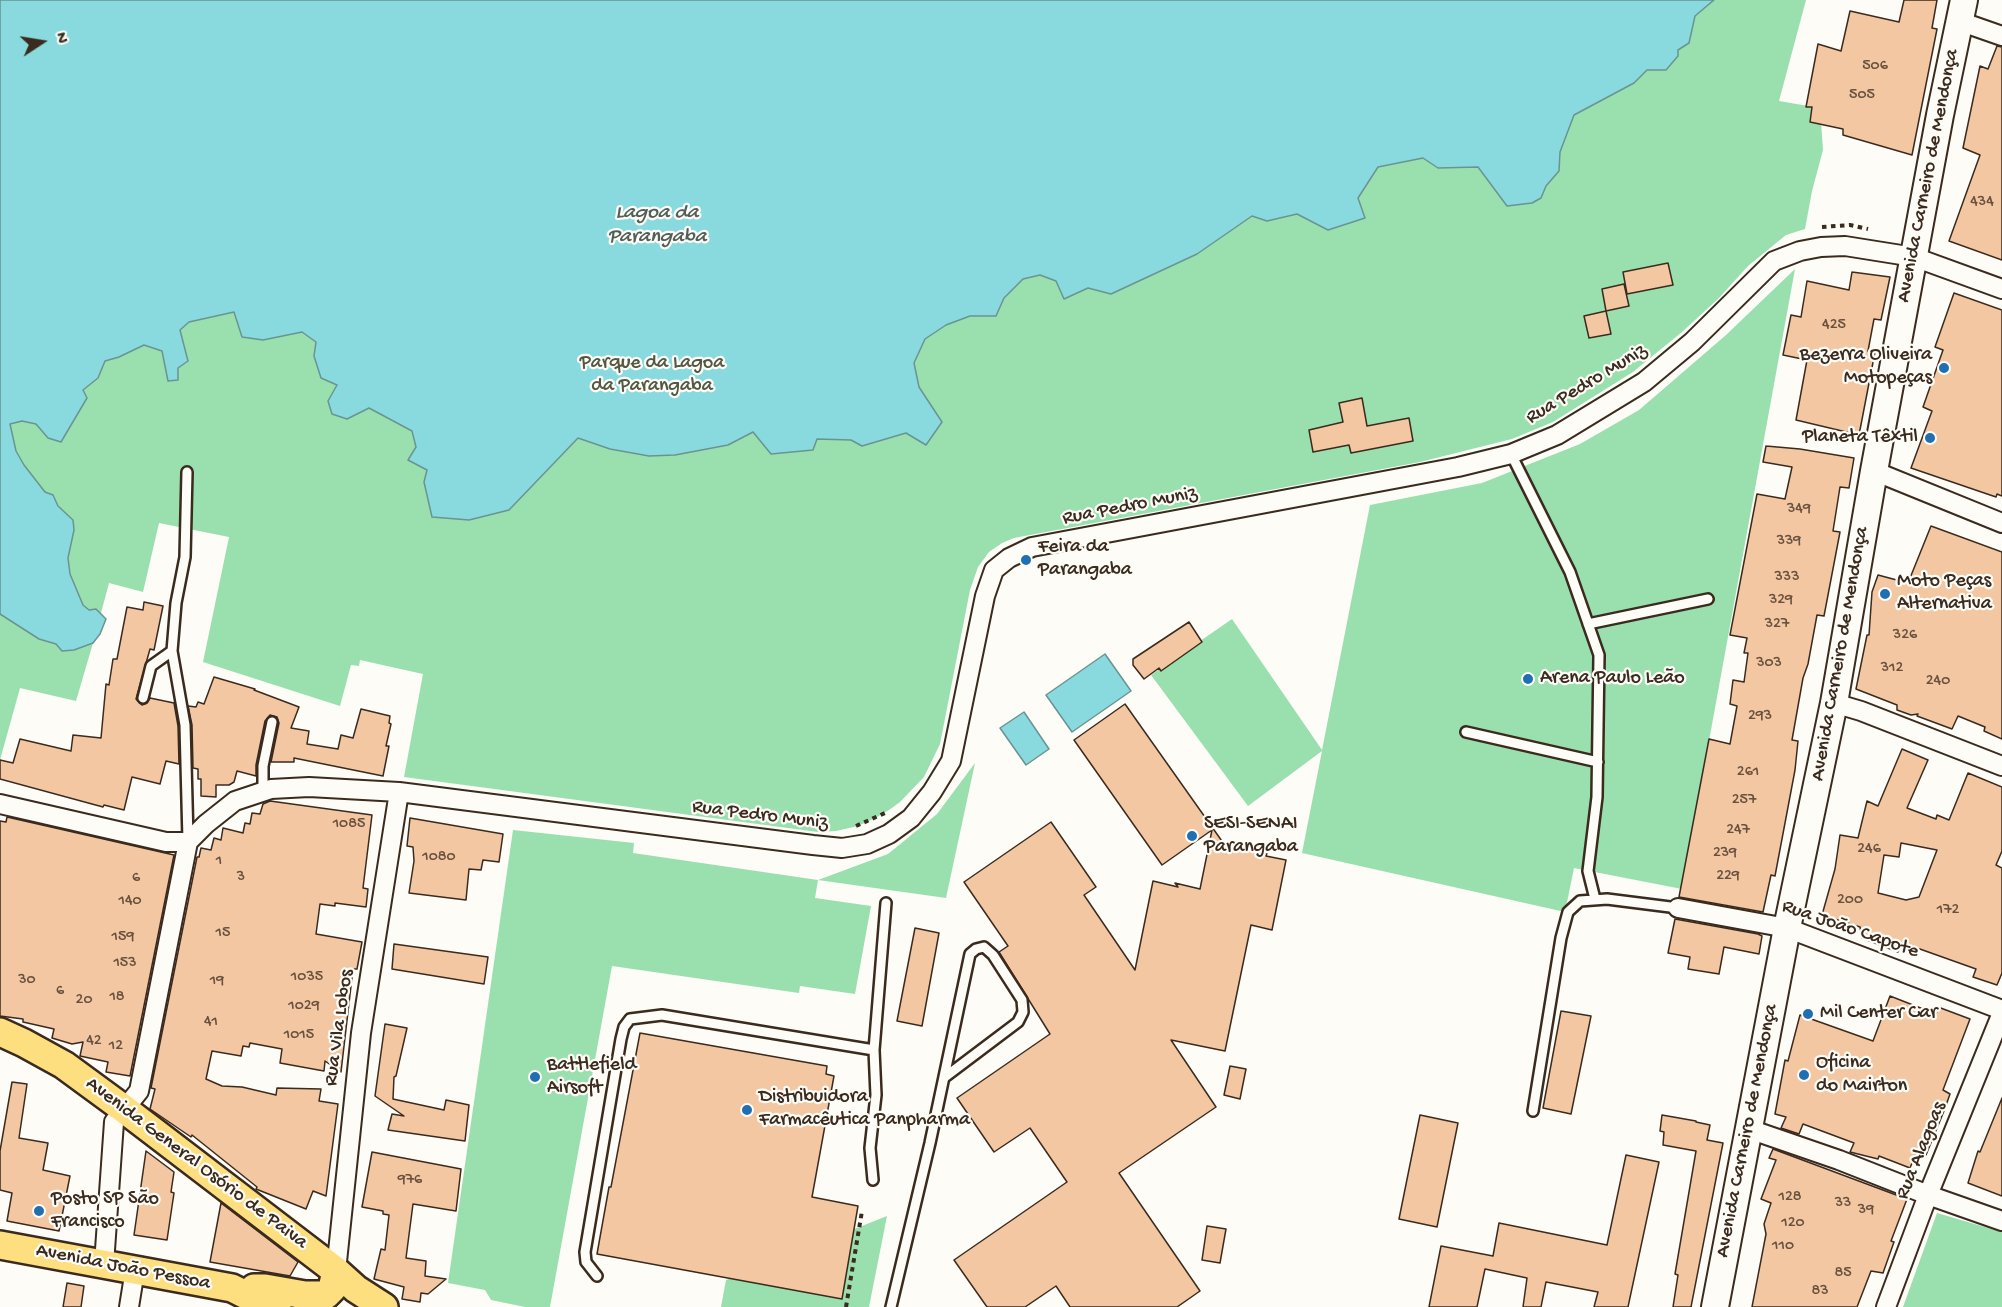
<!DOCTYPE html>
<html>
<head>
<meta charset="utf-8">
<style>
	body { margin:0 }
	#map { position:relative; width:2002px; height:1307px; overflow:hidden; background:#fdfcf7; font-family:"Gochi Hand",sans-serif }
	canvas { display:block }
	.north { position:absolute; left:12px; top:12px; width:60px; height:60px; -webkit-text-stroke:4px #fdfcf7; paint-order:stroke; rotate:78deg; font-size:16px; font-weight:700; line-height:24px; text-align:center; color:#3b2a1e }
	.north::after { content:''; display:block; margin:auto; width:21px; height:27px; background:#3b2a1e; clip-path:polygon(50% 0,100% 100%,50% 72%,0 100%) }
</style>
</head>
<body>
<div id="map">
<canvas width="2002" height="1307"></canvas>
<div class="north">N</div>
</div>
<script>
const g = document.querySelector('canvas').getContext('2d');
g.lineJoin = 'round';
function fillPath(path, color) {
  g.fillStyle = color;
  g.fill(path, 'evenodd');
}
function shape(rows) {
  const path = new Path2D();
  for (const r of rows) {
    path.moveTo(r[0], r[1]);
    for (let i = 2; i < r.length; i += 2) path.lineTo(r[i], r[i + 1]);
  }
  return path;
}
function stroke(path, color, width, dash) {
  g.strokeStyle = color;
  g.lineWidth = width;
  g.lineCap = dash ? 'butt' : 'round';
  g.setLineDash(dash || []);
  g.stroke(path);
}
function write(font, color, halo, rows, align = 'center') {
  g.font = font + ' "Gochi Hand",sans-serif';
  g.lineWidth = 4.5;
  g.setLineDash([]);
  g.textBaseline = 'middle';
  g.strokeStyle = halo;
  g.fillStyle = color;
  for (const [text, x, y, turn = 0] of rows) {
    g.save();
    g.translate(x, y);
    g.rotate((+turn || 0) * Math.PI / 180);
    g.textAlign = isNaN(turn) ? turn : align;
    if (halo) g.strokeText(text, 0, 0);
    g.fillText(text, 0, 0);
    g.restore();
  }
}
fillPath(shape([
	[0,0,1806,0,1779,101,1820,108,1823,150,1812,191,1805,229,1786,235,1748,266,1719,298,1682,332,1633,372,1553,422,1512,439,1420,462,1014,538,1002,543,989,552,978,567,970,590,940,744,924,777,900,802,889,810,877,817,858,826,836,831,818,832,404,777,423,674,360,660,359,666,351,665,340,706,203,662,229,537,159,523,143,592,109,583,101,613,106,619,100,634,93,643,76,701,20,688,0,760],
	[1795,269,1682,889,1574,868,1565,912,1302,853,1322,751,1248,806,1151,675,1232,619,1322,750,1370,505,1482,483,1580,444,1639,410,1726,335],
	[975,763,946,898,818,880,815,898,871,906,855,994,800,986,799,993,612,966,550,1307,525,1307,491,1300,485,1290,448,1283,513,830,634,843,633,853,818,880,888,854,937,814],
	[1937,1213,2002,1232,2002,1307,1903,1307],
	[887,1216,869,1307,721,1307,726,1280]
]), '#99e0ae');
const water = shape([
	[0,0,1714,0,1695,16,1689,43,1678,50,1678,56,1666,70,1647,70,1634,83,1574,115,1560,152,1559,171,1546,186,1541,198,1532,203,1507,206,1478,167,1438,168,1423,158,1378,167,1358,198,1365,218,1328,230,1297,214,1267,221,1252,216,1197,254,1111,294,1088,288,1064,299,1056,281,1040,275,1023,279,1004,298,996,316,970,316,946,325,925,339,914,363,919,387,942,422,926,445,906,433,862,446,851,440,817,439,813,450,771,454,753,432,728,445,675,455,649,456,610,449,578,438,509,510,469,520,432,517,424,482,427,470,408,460,416,447,412,431,369,408,347,419,332,414,328,401,337,385,321,378,314,356,316,342,302,332,263,340,242,337,234,312,189,322,180,330,188,361,178,368,178,380,168,381,162,351,144,345,119,357,105,361,98,378,83,390,87,398,61,442,48,438,36,424,22,421,10,424,16,451,24,465,45,492,53,495,58,506,73,520,74,530,68,558,70,574,83,605,89,610,96,609,106,619,100,634,93,643,74,650,62,651,56,644,39,639,0,614,0,0],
	[1105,654,1131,691,1072,732,1046,695,1105,654],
	[1024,712,1049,749,1026,765,1000,728,1024,712]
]);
fillPath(water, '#89dadf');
stroke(water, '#6a9492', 1.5);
const building = shape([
	[1904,0,1937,0,1932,28,1937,29,1912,155,1843,135,1843,129,1810,122,1812,107,1806,107,1818,44,1841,51,1850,11,1899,22,1904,0],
	[1997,46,2002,47,2002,260,1949,241,1980,155,1963,148,1980,66,1988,69,1997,46],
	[1668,263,1673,285,1627,294,1623,272,1668,263],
	[1852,272,1890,277,1881,320,1874,319,1868,351,1875,352,1859,435,1796,420,1807,360,1783,355,1791,315,1801,317,1807,281,1849,290,1852,272],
	[1624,284,1629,306,1606,311,1602,289,1624,284],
	[1954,293,2002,310,2002,496,1997,494,1996,497,1911,468,1932,411,1923,407,1943,350,1935,347,1954,293],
	[1606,311,1611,334,1589,338,1584,316,1606,311],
	[1362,398,1367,426,1409,418,1413,441,1351,453,1349,445,1313,452,1309,430,1343,422,1339,403,1362,398],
	[1766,446,1800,449,1854,458,1849,488,1840,487,1833,531,1840,532,1824,616,1817,615,1808,664,1803,678,1792,740,1798,741,1795,770,1775,876,1771,875,1763,912,1679,897,1709,739,1730,744,1737,706,1730,704,1733,680,1744,682,1748,653,1744,653,1747,638,1730,635,1757,494,1785,499,1792,467,1763,462,1766,446],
	[1931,526,2002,552,2002,739,1984,731,1985,727,1958,716,1952,729,1917,716,1918,714,1911,715,1897,710,1897,705,1856,689,1867,635,1869,635,1872,592,1878,575,1908,583,1931,526],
	[144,602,163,606,154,650,150,649,136,699,142,705,147,703,150,698,174,703,178,726,179,764,166,761,160,784,132,777,124,810,104,805,103,807,0,779,0,760,13,763,20,739,71,751,73,735,101,738,106,684,109,685,113,659,117,659,127,607,143,610,144,602],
	[1189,622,1202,642,1161,671,1159,668,1144,679,1133,665,1133,659,1189,622],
	[214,677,255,689,254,690,299,707,291,728,309,731,307,744,338,749,341,735,353,738,361,709,390,716,389,723,391,724,386,746,389,746,383,776,294,758,294,762,271,762,279,723,277,717,270,715,265,721,256,765,256,776,237,771,234,782,229,785,216,785,216,797,201,796,201,779,198,779,198,769,193,768,192,725,188,706,196,707,198,702,204,704,214,677],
	[1125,704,1224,844,1267,853,1266,856,1286,860,1272,930,1251,925,1225,1051,1171,1040,1216,1107,1119,1173,1200,1291,1177,1307,1070,1307,1056,1286,1025,1307,987,1307,954,1260,1067,1182,1030,1128,994,1152,957,1098,1050,1034,999,952,1008,946,964,882,1051,822,1096,887,1084,895,1135,970,1153,881,1178,887,1175,883,1200,889,1212,830,1162,865,1074,740,1125,704],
	[1902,749,1928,760,1907,808,1936,819,1937,815,1949,820,1968,773,2002,787,2002,851,1996,865,2002,868,2002,973,1997,985,1973,977,1976,969,1903,943,1898,952,1862,938,1860,927,1822,915,1835,869,1840,835,1858,838,1867,801,1878,806,1902,749],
	[1901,843,1937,850,1919,897,1906,900,1878,893,1884,855,1899,857,1901,843],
	[270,801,372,815,363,888,368,889,366,907,335,903,335,906,320,904,316,934,362,942,357,969,353,969,341,1072,325,1061,324,1071,280,1063,282,1049,250,1043,249,1047,243,1046,241,1056,212,1051,206,1079,222,1086,242,1087,276,1095,277,1088,321,1089,319,1101,338,1104,326,1196,313,1191,306,1209,256,1189,257,1187,192,1135,191,1137,150,1109,155,1089,151,1088,197,857,199,857,201,848,211,850,214,838,221,840,223,828,243,833,245,823,250,824,252,813,260,814,263,804,270,801],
	[7,817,174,855,130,1076,106,1072,108,1062,80,1056,83,1042,72,1044,52,1038,54,1029,23,1022,23,1019,0,1016,0,821,6,822,7,817],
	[410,818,503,834,499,862,483,860,481,870,469,869,466,900,409,893,414,861,413,847,407,846,410,818],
	[1675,919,1758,934,1762,936,1759,954,1724,947,1719,974,1688,969,1690,957,1668,953,1675,919],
	[915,928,939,933,922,1026,897,1021,915,928],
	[394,944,488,957,484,984,392,969,394,944],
	[1890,996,1936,1014,1938,1007,1970,1019,1943,1090,1950,1094,1944,1111,1926,1155,1917,1151,1910,1168,1879,1156,1878,1159,1850,1152,1854,1143,1803,1124,1799,1134,1781,1128,1786,1117,1775,1114,1785,1060,1788,1061,1800,1015,1873,1041,1890,996],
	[1561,1011,1591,1016,1571,1114,1543,1108,1561,1011],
	[385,1024,407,1028,396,1076,394,1077,393,1099,444,1110,446,1100,469,1105,465,1141,388,1130,392,1114,404,1116,375,1096,385,1024],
	[640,1033,827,1066,826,1074,834,1076,812,1197,858,1206,842,1299,597,1254,609,1187,611,1187,640,1033],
	[1230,1066,1246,1069,1240,1099,1224,1095,1230,1066],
	[12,1082,27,1084,19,1138,48,1143,43,1170,70,1176,59,1231,7,1221,12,1193,0,1190,0,1151,12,1082],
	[2002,1098,2002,1196,1968,1183,1978,1151,1980,1152,2002,1098],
	[1420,1115,1458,1123,1437,1227,1399,1219,1420,1115],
	[1662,1115,1696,1121,1696,1122,1710,1125,1707,1140,1723,1143,1691,1307,1673,1307,1678,1275,1675,1274,1696,1151,1663,1145,1664,1132,1660,1131,1662,1115],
	[1773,1149,1907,1199,1891,1241,1894,1242,1883,1273,1871,1271,1857,1307,1752,1307,1766,1234,1764,1224,1771,1203,1761,1199,1776,1160,1769,1158,1773,1149],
	[146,1151,174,1172,171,1192,174,1193,167,1240,134,1235,146,1151],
	[372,1152,461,1169,456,1211,413,1204,406,1258,426,1261,425,1276,446,1279,428,1294,421,1293,420,1302,402,1299,404,1287,374,1279,381,1249,385,1250,389,1215,383,1214,383,1211,362,1207,372,1152],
	[1626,1155,1659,1162,1628,1307,1594,1307,1598,1292,1546,1282,1541,1307,1523,1307,1527,1278,1485,1269,1477,1307,1429,1307,1441,1246,1493,1256,1499,1223,1607,1245,1626,1155],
	[221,1203,298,1262,290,1276,210,1262,221,1203],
	[1207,1226,1226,1229,1220,1263,1202,1260,1207,1226],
	[67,1283,84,1286,81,1307,63,1307,67,1283]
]);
fillPath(building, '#f3c7a2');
stroke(building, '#3b2a1e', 1.5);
const service = shape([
	[1511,454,1570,572,1599,655,1597,797,1588,871,1595,899],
	[187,472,185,557,176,603,172,651,185,725,188,840],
	[1588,624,1708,599],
	[143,698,151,666,172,651],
	[1466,732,1598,762],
	[263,791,263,766,272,722],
	[874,1050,886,903],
	[1533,1111,1561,938,1568,912,1580,901,1607,899,1678,908],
	[597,1276,586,1262,585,1252,621,1039,624,1027,630,1019,662,1015,874,1050,876,1095,870,1148,873,1180],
	[891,1307,930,1143,970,954,976,949,984,947,993,955,1022,1000,1023,1012,1018,1022,945,1077]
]);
const minor = shape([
	[1959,21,2002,36],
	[1874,471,2002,523],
	[1834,703,1861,711,2002,766],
	[0,804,166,842,188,842],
	[188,842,206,824,235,801,271,789,309,787,399,792,813,845,842,848,867,844,889,834,911,818,932,792,951,761,985,596,994,570,1009,558,1032,547,1458,467,1511,454,1557,435,1644,382,1692,342,1774,261,1800,251,1821,247,1845,246,1914,257,2002,289],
	[1678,908,1787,928,2002,1010],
	[1749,1129,1839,1160,1928,1195,2002,1221],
	[104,1264,114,1122,139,1091,188,842],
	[336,1271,361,1033,399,792],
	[129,1307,135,1270],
	[1886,1307,1928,1195,2002,1013]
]);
const secondary = shape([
	[1715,1307,1787,928,1834,703,1874,471,1940,115,1964,0]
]);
const primary = shape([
	[0,1032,24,1043,64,1065,124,1109,336,1271,356,1289,384,1307],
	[0,1245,232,1288,264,1304,277,1307],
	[254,1288,265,1288,305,1295,326,1295,332,1289,336,1271]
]);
stroke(service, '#3b2a1e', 14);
stroke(minor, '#3b2a1e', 22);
stroke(secondary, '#3b2a1e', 30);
stroke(primary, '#3b2a1e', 32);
stroke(shape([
	[1822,227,1850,225,1868,229],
	[856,826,885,813],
	[846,1307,862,1211]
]), '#3b2a1e', 4, [4.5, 4.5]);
stroke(service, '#fdfcf7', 9);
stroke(minor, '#fdfcf7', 18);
stroke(secondary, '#fdfcf7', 26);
stroke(primary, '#fddf80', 27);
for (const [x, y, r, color] of [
	[1944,368,6,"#1f6fb2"],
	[1930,438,6,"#1f6fb2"],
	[1026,560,6,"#1f6fb2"],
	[1885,594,6,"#1f6fb2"],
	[1528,679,6,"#1f6fb2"],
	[1192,836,6,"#1f6fb2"],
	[1808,1014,6,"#1f6fb2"],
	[1804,1075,6,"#1f6fb2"],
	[535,1077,6,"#1f6fb2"],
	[747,1110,6,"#1f6fb2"],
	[39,1211,6,"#1f6fb2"]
]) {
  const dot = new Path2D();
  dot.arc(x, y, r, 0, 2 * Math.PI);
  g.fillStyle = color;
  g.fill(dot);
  stroke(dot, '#fdfcf7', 2);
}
write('16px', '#69513f', null, [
	["506",1875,67],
	["505",1862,96],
	["434",1982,203],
	["425",1834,326],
	["349",1799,510],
	["339",1789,542],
	["333",1787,578],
	["329",1781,601],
	["327",1777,625],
	["326",1905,636],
	["303",1769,664],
	["312",1892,669],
	["240",1938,682],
	["293",1760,717],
	["261",1748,773],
	["257",1744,801],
	["1085",349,825],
	["247",1738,831],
	["246",1869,850],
	["239",1725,854],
	["1080",439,858],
	["1",219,862],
	["229",1728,877],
	["3",241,878],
	["6",136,879],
	["200",1850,901],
	["140",130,902],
	["172",1948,911],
	["15",223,934],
	["159",123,938],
	["153",125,964],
	["1035",307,978],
	["30",27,981],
	["19",217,982],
	["6",60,992],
	["18",117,998],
	["20",84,1001],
	["1029",304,1007],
	["41",211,1023],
	["1015",299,1036],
	["42",94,1042],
	["12",116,1047],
	["976",410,1181],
	["128",1790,1198],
	["33",1843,1204],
	["39",1866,1211],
	["120",1793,1224],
	["110",1783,1247],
	["85",1843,1274],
	["83",1820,1292]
]);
write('20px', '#3b2a1e', '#fdfcf7', [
	["Avenida Carneiro de Mendonça",1929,176,-79],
	["Rua Pedro Muniz",1587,385,-31],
	["Rua Pedro Muniz",1130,507,-11],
	["Avenida Carneiro de Mendonça",1841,654,-80],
	["Rua Pedro Muniz",760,816,7],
	["Rua João Capote",1850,930,19],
	["Rua Vila Lobos",340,1028,-82],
	["Avenida Carneiro de Mendonça",1748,1131,-79],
	["Rua Alagoas",1922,1151,-68],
	["Avenida General Osório de Paiva",196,1164,37],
	["Avenida João Pessoa",123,1268,11]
]);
write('20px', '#3b2a1e', '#fdfcf7', [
	["Bezerra Oliveira",1932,356,"right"],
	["Motopeças",1932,379,"right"],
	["Planeta Têxtil",1918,438,"right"],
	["Feira da",1038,548],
	["Parangaba",1038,571],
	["Moto Peças",1897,582],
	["Alternativa",1897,605],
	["Arena Paulo Leão",1540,679],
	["SESI-SENAI",1204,825],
	["Parangaba",1204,848],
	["Mil Center Car",1820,1014],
	["Oficina",1816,1064],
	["do Mairton",1816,1087],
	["Battlefield",547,1066],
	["Airsoft",547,1089],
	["Distribuidora",759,1098],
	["Farmacêutica Panpharma",759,1121],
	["Posto SP São",51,1200],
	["Francisco",51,1223]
], 'left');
write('20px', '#525842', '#fdfcf7', [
	["Parque da Lagoa",652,364],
	["da Parangaba",652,387]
]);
write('italic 21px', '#525f58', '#fdfcf7', [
	["Lagoa da",657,214],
	["Parangaba",657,238]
]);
</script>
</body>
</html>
